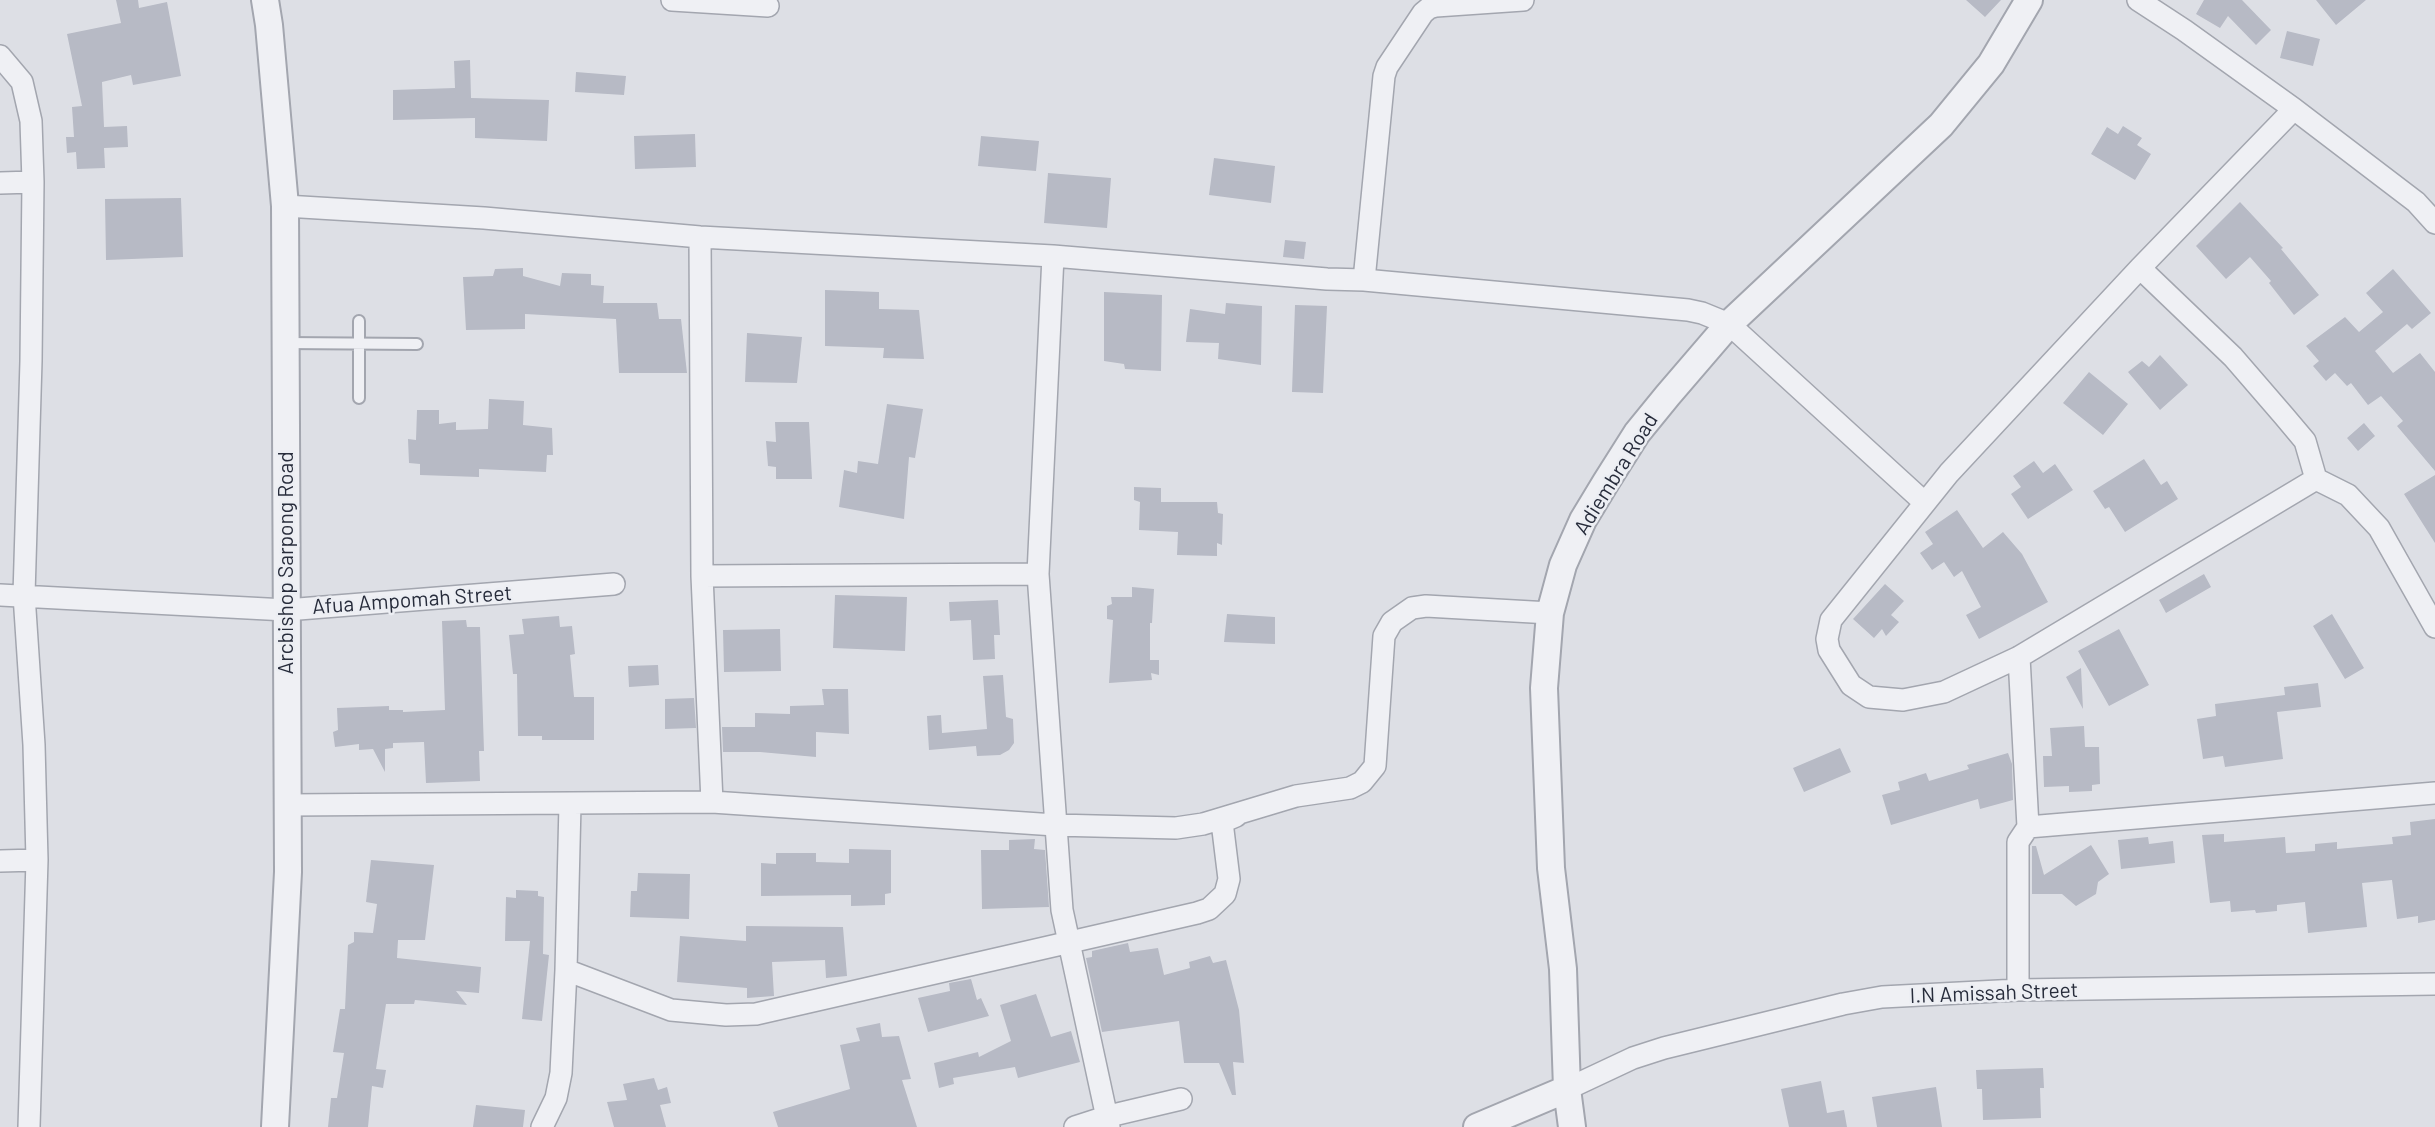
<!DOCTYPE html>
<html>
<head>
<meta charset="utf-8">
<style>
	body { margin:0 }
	canvas { display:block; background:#dddfe5 }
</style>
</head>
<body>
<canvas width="2435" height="1127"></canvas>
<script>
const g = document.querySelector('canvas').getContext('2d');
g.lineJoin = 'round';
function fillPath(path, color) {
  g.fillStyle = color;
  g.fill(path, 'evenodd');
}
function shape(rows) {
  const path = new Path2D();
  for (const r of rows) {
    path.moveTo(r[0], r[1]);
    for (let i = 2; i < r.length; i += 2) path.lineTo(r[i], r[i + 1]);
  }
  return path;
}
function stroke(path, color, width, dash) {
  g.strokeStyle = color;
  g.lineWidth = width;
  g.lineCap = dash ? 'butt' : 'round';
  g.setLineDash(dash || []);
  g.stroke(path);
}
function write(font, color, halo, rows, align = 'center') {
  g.font = font + ' Barlow,sans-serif';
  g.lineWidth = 5;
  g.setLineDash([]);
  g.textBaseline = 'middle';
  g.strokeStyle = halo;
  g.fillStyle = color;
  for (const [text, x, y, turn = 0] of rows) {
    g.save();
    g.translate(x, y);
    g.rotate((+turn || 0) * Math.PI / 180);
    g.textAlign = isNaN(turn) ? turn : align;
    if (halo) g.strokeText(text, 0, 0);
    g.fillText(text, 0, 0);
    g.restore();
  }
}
fillPath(shape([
	[116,0,138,0,139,8,167,2,181,76,133,85,131,75,102,82,104,127,127,126,128,147,104,148,105,168,77,169,76,152,67,153,66,137,74,137,72,107,82,106,67,34,121,23],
	[1966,0,2001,0,1985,17],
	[2204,0,2242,0,2271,30,2256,45,2228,16,2220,28,2196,14],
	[2316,0,2366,0,2336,25],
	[2287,31,2320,39,2313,66,2280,58],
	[470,60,471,98,549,100,547,141,475,138,475,118,393,120,393,90,455,88,454,61],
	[576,72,626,76,624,95,575,92],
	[2123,126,2142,138,2137,145,2151,154,2135,180,2091,154,2107,127,2118,134],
	[695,134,696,167,635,169,634,136],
	[981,136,1039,141,1036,171,978,166],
	[1214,158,1275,166,1271,203,1209,195],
	[1048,173,1111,178,1107,228,1044,223],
	[181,198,183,257,106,260,105,199],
	[2240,202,2283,248,2281,249,2319,295,2294,315,2269,283,2271,281,2250,257,2226,279,2196,246],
	[1285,240,1306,242,1304,259,1283,257],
	[523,268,523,276,560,286,562,273,591,274,591,285,604,286,603,303,657,303,659,319,681,319,687,373,619,373,616,319,525,314,525,329,466,330,463,277,493,276,495,269],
	[2393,269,2431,313,2412,329,2407,324,2375,351,2393,373,2420,353,2435,372,2435,471,2397,426,2403,421,2381,396,2368,405,2351,383,2347,386,2335,373,2326,381,2313,366,2319,361,2306,346,2345,317,2359,332,2383,312,2366,293],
	[825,290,879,292,879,309,919,310,924,359,883,358,884,348,825,346],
	[1104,292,1162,295,1161,371,1125,369,1124,364,1104,361],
	[1226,303,1262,306,1261,365,1218,359,1219,343,1186,342,1190,309,1225,314],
	[1295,305,1327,306,1323,393,1292,392],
	[747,333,802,337,797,383,745,382],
	[2160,355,2188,385,2160,410,2128,372,2142,361,2149,367],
	[2089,372,2128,404,2103,435,2063,403],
	[489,399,524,401,523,425,552,428,553,455,547,455,546,472,479,469,479,477,420,475,420,464,409,463,408,439,416,440,417,410,439,410,439,424,456,422,456,430,488,429],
	[887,404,923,409,915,458,909,457,904,519,839,507,844,470,857,473,858,461,878,464],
	[775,422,809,422,812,479,776,479,776,467,768,466,766,441,776,442],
	[2364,423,2375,436,2358,451,2347,438],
	[2144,459,2161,485,2167,481,2178,499,2125,532,2109,507,2105,509,2093,491],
	[2034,461,2043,473,2055,464,2073,490,2028,519,2011,494,2021,487,2013,476],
	[2435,475,2435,543,2404,494],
	[1134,487,1161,488,1161,502,1217,502,1218,513,1223,514,1222,545,1217,543,1217,556,1177,555,1178,532,1139,530,1140,502,1134,500],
	[1957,510,1983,548,2003,532,2022,554,2048,602,1979,639,1966,615,1981,607,1962,571,1954,577,1944,562,1932,570,1920,553,1933,544,1925,532],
	[2204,574,2211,587,2166,613,2159,600],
	[1885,584,1904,601,1891,615,1899,622,1886,636,1882,629,1874,638,1853,619],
	[1132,587,1154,589,1152,623,1150,623,1150,660,1159,660,1159,675,1151,673,1152,680,1109,683,1113,620,1107,619,1107,606,1112,604,1111,597,1132,597],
	[835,595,907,597,905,651,833,648],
	[998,600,1000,635,994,635,995,659,973,660,971,620,950,621,949,602],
	[1227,614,1275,617,1275,644,1224,642],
	[2332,614,2364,668,2345,679,2313,626],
	[559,616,560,627,572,626,575,654,570,655,574,697,594,697,594,740,542,740,542,736,518,736,517,674,513,674,509,635,524,634,522,619],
	[466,620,467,627,480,627,484,751,479,751,480,781,426,783,424,742,393,743,393,748,385,749,385,772,373,749,359,750,359,744,335,747,333,732,338,730,337,708,389,706,389,710,403,710,403,712,445,710,442,621],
	[780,629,781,671,724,672,723,630],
	[2119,629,2149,685,2109,706,2078,651],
	[658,665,659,685,629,687,628,666],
	[2081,668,2083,709,2066,677],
	[1003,675,1006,717,1013,719,1014,743,1009,750,1000,755,977,756,976,746,929,750,927,716,941,715,942,733,987,729,983,676],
	[2318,683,2321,707,2277,712,2283,759,2225,767,2223,756,2203,759,2197,719,2216,716,2215,704,2285,695,2284,687],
	[822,689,848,689,849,734,816,732,816,757,760,752,723,752,722,727,755,727,755,713,790,714,790,706,824,705],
	[694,698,696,728,665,729,665,699],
	[2084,726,2085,747,2099,747,2100,784,2092,785,2092,791,2069,792,2069,786,2044,787,2043,756,2052,756,2050,728],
	[1840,748,1851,772,1804,792,1793,768],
	[2008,753,2012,764,2013,800,1980,809,1978,799,1891,825,1882,795,1900,790,1898,782,1926,773,1929,781,1969,769,1967,765],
	[2435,819,2435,920,2418,923,2418,916,2397,919,2392,880,2362,883,2367,927,2308,933,2305,902,2277,905,2277,911,2256,913,2255,910,2231,912,2230,901,2210,903,2202,835,2224,834,2224,842,2285,837,2286,853,2315,851,2315,844,2337,842,2337,849,2393,844,2392,837,2411,835,2410,822],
	[2148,837,2149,844,2173,841,2175,863,2121,869,2118,840],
	[1035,839,1034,849,1045,850,1049,907,982,909,981,850,1009,850,1009,840],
	[2091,845,2109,874,2098,882,2096,894,2076,906,2062,894,2032,894,2032,846,2036,846,2044,875],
	[849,849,891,850,891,893,885,894,885,905,851,906,851,895,761,896,761,863,776,864,776,853,816,853,816,862,849,863],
	[371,860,434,865,425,940,398,940,397,958,481,967,479,993,456,991,467,1005,415,1000,414,1004,386,1004,376,1069,386,1070,383,1088,372,1086,368,1127,328,1127,331,1098,337,1098,344,1053,333,1052,340,1009,345,1009,348,945,354,942,354,932,373,933,377,904,366,902],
	[638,873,690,874,689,919,630,917,631,891,637,891],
	[516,890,538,891,538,896,544,897,543,954,549,955,542,1021,522,1019,530,941,505,941,506,897,516,898],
	[746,926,843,927,847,976,826,978,825,960,772,962,774,996,747,998,747,988,677,982,680,936,746,941],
	[1128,943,1130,952,1158,948,1164,975,1190,968,1189,962,1210,956,1213,963,1226,960,1239,1010,1244,1063,1233,1062,1236,1095,1232,1095,1219,1063,1184,1063,1179,1021,1102,1032,1086,958,1092,957,1092,951],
	[971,979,977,1000,981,998,989,1016,928,1032,918,998,950,991,949,983],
	[1036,994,1051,1037,1071,1031,1080,1062,1018,1078,1015,1067,953,1078,954,1084,939,1088,934,1063,978,1052,979,1057,1011,1041,1000,1005],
	[880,1023,882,1037,899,1036,911,1079,902,1080,917,1127,778,1127,773,1112,850,1089,840,1045,860,1041,856,1028],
	[2043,1068,2044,1088,2040,1088,2041,1118,1983,1120,1982,1089,1977,1089,1976,1070],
	[654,1078,658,1090,667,1087,671,1103,660,1105,666,1127,614,1127,607,1102,627,1100,623,1084],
	[1821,1081,1827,1113,1844,1110,1847,1127,1789,1127,1781,1089],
	[1936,1087,1942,1127,1877,1127,1872,1097],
	[476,1105,525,1110,523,1127,473,1127]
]), '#b7bac5');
const service = shape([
	[359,321,359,398],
	[285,343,417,344]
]);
const minor = shape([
	[672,0,768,6],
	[2138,0,2184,30,2294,109,2416,202,2435,223],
	[0,56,22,82,31,121,33,182,31,361,24,595,34,745,37,860,29,1127],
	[2294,109,2140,268,1949,473,1831,620,1827,639,1829,650,1851,685,1869,697,1903,700,1944,692,2019,657,2316,479],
	[0,183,33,182],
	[285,206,484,218,700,237,1053,256,1327,279,1364,280,1688,310,1702,313,1729,324,1925,503],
	[700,237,702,576,712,802],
	[1053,256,1038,574,1062,910,1109,1127],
	[2140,268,2233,357,2284,416,2305,441,2316,479,2348,495,2379,528,2435,627],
	[1364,280,1384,76,1387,67,1423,13,1429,8,1436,6,1523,0],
	[702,576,1038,574],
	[0,595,286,610,614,584],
	[288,805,712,802,1055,825,1176,828,1203,824,1296,796,1350,788,1362,782,1375,766,1384,636,1392,622,1412,608,1426,606,1550,613],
	[2028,827,2435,793],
	[0,861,37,860],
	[566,970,671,1010,726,1015,756,1014,1197,913,1209,909,1225,894,1229,879,1222,822,1236,816],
	[2018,990,2018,842,2028,827,2019,657],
	[1567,1089,1633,1058,1664,1048,1843,1004,1882,997,2018,990,2435,984],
	[542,1127,556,1098,561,1073,566,970,570,804],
	[1075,1127,1109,1116,1181,1099]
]);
const tertiary = shape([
	[265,0,269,25,285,206,288,872,275,1127],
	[1477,1127,1567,1089],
	[1572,1127,1567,1089,1563,969,1551,868,1544,688,1550,613,1563,565,1583,520,1606,482,1637,433,1668,395,1729,324,1941,125,1991,64,2029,0]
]);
stroke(service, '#a3a6af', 14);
stroke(minor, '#a3a6af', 24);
stroke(tertiary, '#a3a6af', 30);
stroke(service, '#eff0f4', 10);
stroke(minor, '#eff0f4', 21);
stroke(tertiary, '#eff0f4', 26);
write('21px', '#272c3b', '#eceef3', [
	["Adiembra Road",1616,474,-58],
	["Arcbishop Sarpong Road",286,563,-90],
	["Afua Ampomah Street",412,600,-4],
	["I.N Amissah Street",1994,993,-2]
]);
</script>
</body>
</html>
